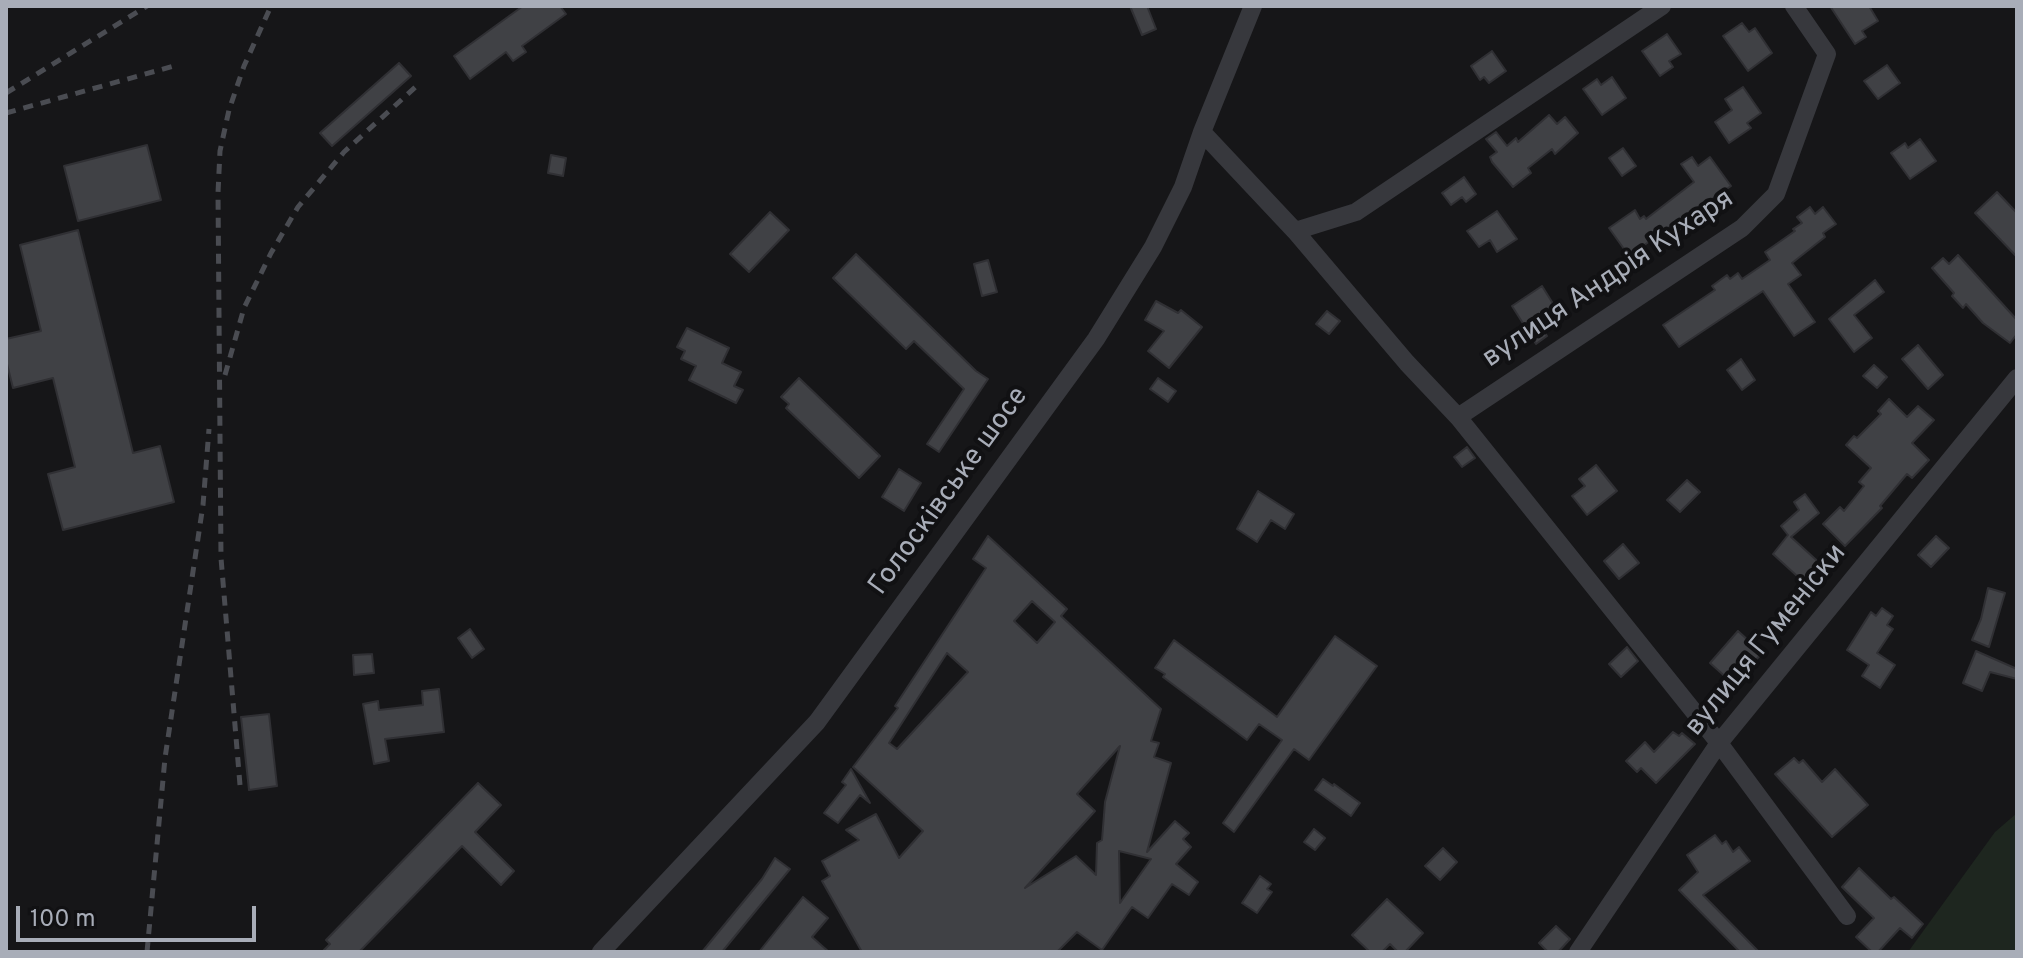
<!DOCTYPE html>
<html>
<head>
<meta charset="utf-8">
<style>
	body { margin:0 }
	#map { position:relative; width:2023px; height:958px; overflow:hidden; background:#161618; font-family:Overpass,sans-serif }
	canvas { display:block }
	.frame { position:absolute; inset:0; border:8px solid #a8adb8; pointer-events:none }
	.scale { position:absolute; left:16px; top:906px; width:240px; height:36px; box-sizing:border-box; border:4px solid #a8adb8; border-top:0; padding-left:10px; font-size:24px; line-height:28px; white-space:nowrap; color:#a8adb8; -webkit-text-stroke:6px #111113; paint-order:stroke }
</style>
</head>
<body>
<div id="map">
<canvas width="2023" height="958"></canvas>
<div class="frame"></div>
<div class="scale">100 m</div>
</div>
<script>
const g = document.querySelector('canvas').getContext('2d');
g.lineJoin = 'round';
function fillPath(path, color) {
  g.fillStyle = color;
  g.fill(path, 'evenodd');
}
function shape(rows) {
  const path = new Path2D();
  for (const r of rows) {
    path.moveTo(r[0], r[1]);
    for (let i = 2; i < r.length; i += 2) path.lineTo(r[i], r[i + 1]);
  }
  return path;
}
function stroke(path, color, width, dash) {
  g.strokeStyle = color;
  g.lineWidth = width;
  g.lineCap = dash ? 'butt' : 'round';
  g.setLineDash(dash || []);
  g.stroke(path);
}
function write(font, color, halo, rows, align = 'center') {
  g.font = font + ' Overpass,sans-serif';
  g.lineWidth = 8;
  g.setLineDash([]);
  g.textBaseline = 'middle';
  g.strokeStyle = halo;
  g.fillStyle = color;
  for (const [text, x, y, turn = 0] of rows) {
    g.save();
    g.translate(x, y);
    g.rotate((+turn || 0) * Math.PI / 180);
    g.textAlign = isNaN(turn) ? turn : align;
    if (halo) g.strokeText(text, 0, 0);
    g.fillText(text, 0, 0);
    g.restore();
  }
}
fillPath(shape([
	[2017,813,2017,952,1908,952,1995,832]
]), '#1e261f');
const building = shape([
	[523,6,560,6,566,14,522,46,526,52,513,61,506,52,470,79,454,56,523,6],
	[1130,6,1147,6,1156,29,1142,35,1130,6],
	[1830,6,1869,6,1878,21,1862,31,1866,37,1855,44,1830,6],
	[1742,23,1749,32,1755,28,1772,53,1748,71,1723,36,1742,23],
	[1667,34,1681,54,1669,61,1673,67,1660,76,1642,51,1667,34],
	[1492,51,1506,71,1489,83,1484,77,1480,80,1471,66,1492,51],
	[399,63,411,76,332,146,320,133,399,63],
	[1887,65,1900,83,1878,99,1864,81,1887,65],
	[1612,77,1626,98,1602,115,1583,89,1597,79,1601,85,1612,77],
	[1743,87,1761,113,1747,123,1751,128,1729,143,1715,122,1732,110,1725,99,1743,87],
	[1549,115,1557,124,1565,117,1578,133,1555,154,1552,149,1528,168,1531,173,1513,187,1492,162,1490,157,1497,152,1486,139,1496,132,1507,146,1516,138,1518,142,1549,115],
	[1920,139,1936,161,1910,179,1891,153,1905,143,1908,148,1920,139],
	[147,145,161,200,78,221,64,166,147,145],
	[1623,148,1636,166,1622,176,1609,158,1623,148],
	[551,155,566,158,563,176,548,173,551,155],
	[1692,157,1698,166,1710,157,1731,186,1699,208,1703,213,1676,232,1671,226,1629,256,1609,228,1635,210,1640,219,1644,216,1646,219,1694,182,1681,164,1692,157],
	[1464,177,1476,194,1466,202,1462,197,1451,205,1442,193,1464,177],
	[1997,192,2017,213,2017,257,1975,213,1997,192],
	[1810,207,1815,214,1823,207,1836,224,1823,233,1825,237,1792,263,1801,275,1788,284,1815,322,1794,336,1763,291,1679,347,1663,325,1715,290,1712,286,1727,275,1730,279,1738,273,1742,279,1770,260,1765,252,1795,231,1793,229,1802,223,1797,217,1810,207],
	[1497,211,1517,239,1497,252,1490,240,1479,247,1467,231,1497,211],
	[770,212,789,230,749,272,730,254,770,212],
	[78,230,133,453,160,446,174,502,63,530,48,474,75,467,53,378,13,388,6,360,6,339,41,331,20,245,78,230],
	[856,254,976,371,988,379,939,452,927,444,964,389,914,341,906,349,833,278,856,254],
	[1958,255,2017,320,2017,334,2010,343,1983,323,1966,304,1963,308,1952,296,1954,293,1932,268,1943,258,1949,264,1958,255],
	[988,260,997,292,982,296,974,264,988,260],
	[1875,280,1884,292,1854,315,1872,338,1854,352,1829,319,1875,280],
	[1542,286,1557,310,1538,322,1547,336,1536,344,1512,306,1542,286],
	[1156,301,1178,313,1181,310,1202,327,1169,368,1148,351,1164,331,1145,320,1156,301],
	[1327,311,1340,321,1329,334,1316,324,1327,311],
	[687,328,729,348,722,363,741,372,734,386,743,390,736,403,689,380,696,366,681,359,685,351,677,347,687,328],
	[1918,345,1943,375,1928,389,1902,359,1918,345],
	[1741,359,1755,380,1742,390,1727,370,1741,359],
	[1874,365,1887,377,1877,388,1863,376,1874,365],
	[799,378,880,456,859,478,786,408,789,404,781,397,799,378],
	[1158,378,1176,391,1168,402,1150,389,1158,378],
	[1889,399,1907,417,1918,406,1934,420,1912,443,1929,460,1912,478,1907,474,1880,506,1882,508,1845,546,1823,524,1840,507,1844,511,1864,486,1859,482,1871,468,1846,445,1854,436,1857,438,1881,414,1878,411,1889,399],
	[1467,447,1475,458,1462,467,1454,457,1467,447],
	[1596,465,1617,491,1587,515,1572,496,1585,486,1579,479,1596,465],
	[899,469,921,483,904,511,882,497,899,469],
	[1687,480,1700,492,1680,512,1667,500,1687,480],
	[1258,491,1294,514,1285,529,1271,520,1257,542,1237,529,1258,491],
	[1805,494,1819,513,1791,537,1824,567,1808,586,1773,554,1788,535,1781,526,1799,510,1794,502,1805,494],
	[988,536,1067,609,1061,616,1161,709,1151,741,1159,743,1154,757,1171,763,1147,852,1175,821,1189,833,1183,839,1191,847,1176,864,1198,882,1189,895,1172,884,1148,918,1132,907,1102,950,1077,932,1057,952,862,952,822,881,830,876,822,861,859,840,846,830,876,814,899,858,923,831,853,767,898,708,895,706,986,568,973,559,988,536],
	[1032,601,1055,622,1037,643,1014,621,1032,601],
	[947,653,968,672,897,749,889,743,947,653],
	[1120,746,1105,802,1102,840,1097,843,1096,875,1076,856,1025,888,1095,811,1077,794,1120,746],
	[1119,851,1151,859,1120,903,1119,851],
	[1936,536,1949,548,1931,567,1918,555,1936,536],
	[1623,544,1639,563,1619,579,1604,561,1623,544],
	[1988,588,2005,593,1989,647,1972,640,1981,619,1988,588],
	[1882,608,1893,616,1887,625,1893,629,1877,653,1895,665,1880,688,1862,676,1869,665,1847,650,1871,612,1876,616,1882,608],
	[470,629,484,649,472,658,458,638,470,629],
	[1738,631,1762,653,1749,668,1743,663,1729,680,1710,663,1738,631],
	[1335,636,1377,666,1309,760,1294,749,1234,832,1223,823,1282,740,1259,724,1247,740,1163,677,1165,674,1155,668,1174,640,1277,717,1335,636],
	[1627,647,1638,661,1621,677,1609,664,1627,647],
	[1976,651,2017,669,2017,679,1990,672,1982,691,1963,683,1976,651],
	[372,654,374,673,354,675,353,655,372,654],
	[439,689,444,732,385,739,389,761,374,764,363,704,378,701,379,710,423,705,422,691,439,689],
	[269,714,277,786,249,790,241,717,269,714],
	[1673,732,1679,736,1682,733,1695,744,1656,783,1641,768,1637,772,1626,761,1645,742,1654,752,1673,732],
	[1794,758,1799,763,1803,760,1822,782,1835,769,1868,805,1832,837,1775,774,1794,758],
	[851,769,870,803,860,795,838,823,824,813,846,785,842,782,851,769],
	[1323,779,1333,786,1334,784,1360,803,1351,816,1315,790,1323,779],
	[478,783,501,805,475,832,514,871,501,885,462,846,359,952,322,952,330,944,326,940,478,783],
	[1314,829,1325,838,1315,850,1304,842,1314,829],
	[1715,835,1722,844,1726,841,1733,852,1739,847,1750,861,1703,895,1759,952,1740,952,1679,890,1698,872,1687,855,1715,835],
	[1443,848,1457,862,1440,880,1425,866,1443,848],
	[775,858,790,869,722,952,702,952,762,879,775,858],
	[1859,868,1891,899,1894,897,1923,924,1912,938,1900,928,1878,952,1872,952,1856,937,1874,918,1842,887,1859,868],
	[1260,876,1271,884,1267,889,1272,892,1257,913,1242,903,1260,876],
	[803,897,828,918,812,937,829,952,759,952,803,897],
	[1387,899,1423,933,1405,952,1398,952,1390,944,1382,952,1370,952,1352,935,1387,899],
	[1556,926,1570,939,1558,952,1548,952,1539,943,1556,926]
]);
fillPath(building, '#404145');
stroke(building, '#303034', 2);
stroke(shape([
	[1202,132,1295,231,1407,363,1458,417,1719,743,1847,916],
	[1295,231,1356,212,1662,6],
	[1458,417,1742,228,1776,194,1827,54,1794,6],
	[601,952,817,722,1096,339,1153,247,1183,187,1202,132,1253,6],
	[1578,952,1719,743,2017,378]
]), '#37383d', 18);
stroke(shape([
	[6,93,147,6],
	[6,113,174,66],
	[225,375,244,308,271,253,298,207,344,152,421,82],
	[240,785,221,558,218,193,220,151,229,110,244,66,271,6],
	[147,952,165,758,203,505,209,429]
]), '#4a4c52', 5, [10, 8]);
write('28px', '#a8adb8', '#111113', [
	["вулиця Андрія Кухаря",1609,280,-34],
	["Голосківське шосе",950,492,-54],
	["вулиця Гуменіски",1767,641,-51]
]);
</script>
</body>
</html>
